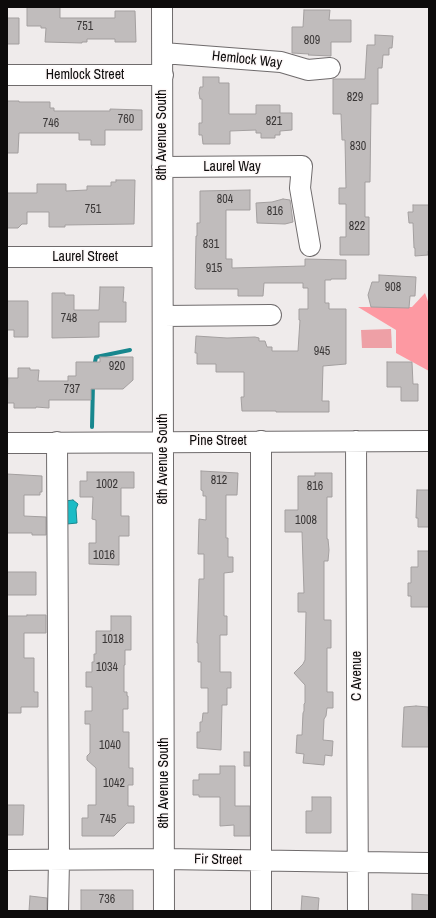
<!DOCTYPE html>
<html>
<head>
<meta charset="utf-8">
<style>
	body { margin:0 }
	#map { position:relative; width:436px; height:918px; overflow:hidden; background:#efebeb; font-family:"Archivo Narrow",sans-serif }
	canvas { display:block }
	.frame { position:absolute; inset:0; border:8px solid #0d0b0b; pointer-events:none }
</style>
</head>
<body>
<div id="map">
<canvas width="436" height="918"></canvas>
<div class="frame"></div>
</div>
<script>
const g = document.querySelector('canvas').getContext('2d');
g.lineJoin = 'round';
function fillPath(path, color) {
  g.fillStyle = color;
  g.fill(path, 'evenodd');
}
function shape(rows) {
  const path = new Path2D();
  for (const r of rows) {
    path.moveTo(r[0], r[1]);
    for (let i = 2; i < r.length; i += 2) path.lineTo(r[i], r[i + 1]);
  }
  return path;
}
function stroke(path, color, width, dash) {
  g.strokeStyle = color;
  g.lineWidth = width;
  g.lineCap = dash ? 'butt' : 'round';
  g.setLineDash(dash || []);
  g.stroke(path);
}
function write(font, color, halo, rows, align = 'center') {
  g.font = font + ' "Archivo Narrow",sans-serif';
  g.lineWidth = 3;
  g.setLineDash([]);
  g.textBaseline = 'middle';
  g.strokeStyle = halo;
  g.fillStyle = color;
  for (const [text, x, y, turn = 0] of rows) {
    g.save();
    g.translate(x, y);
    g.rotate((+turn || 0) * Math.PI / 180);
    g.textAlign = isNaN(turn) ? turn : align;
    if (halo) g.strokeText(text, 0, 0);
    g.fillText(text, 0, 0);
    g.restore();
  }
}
fillPath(shape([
	[391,329,392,348,362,348,361,330]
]), '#eea0a6');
fillPath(shape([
	[425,293,429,304,429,371,396,353,396,330,358,307,412,307]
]), '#fd99a2');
const water = shape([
	[73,500,78,504,76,509,77,523,67,524,65,501,73,500]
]);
fillPath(water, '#1bbcc6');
stroke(water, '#17878e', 1);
stroke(shape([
	[94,367,96,357,130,350],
	[92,427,93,384]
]), '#17878e', 4);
const building = shape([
	[27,7,60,7,60,18,115,18,115,11,135,11,136,42,115,42,115,39,87,39,87,42,82,42,82,43,45,42,46,28,41,28,41,26,27,26,27,7],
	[304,10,330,10,329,20,351,20,351,42,331,42,331,56,308,55,309,54,292,53,292,27,303,27,304,10],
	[7,18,19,18,19,44,7,44,7,18],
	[375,35,393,36,392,48,389,48,389,55,383,55,382,68,378,68,378,104,371,104,370,182,365,182,365,217,369,217,369,255,340,255,340,237,346,237,346,204,339,204,339,188,346,188,345,140,342,140,341,114,333,114,333,79,365,79,367,45,375,45,375,35],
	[203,77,219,77,219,83,229,83,229,114,256,114,256,105,280,105,280,113,292,113,292,130,280,131,280,135,275,135,275,138,261,138,261,133,256,133,256,130,230,131,230,144,203,144,202,135,199,135,199,123,202,123,202,99,200,99,199,93,200,87,203,87,203,77],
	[7,101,19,101,19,102,50,102,50,108,54,108,54,111,110,111,110,109,142,110,142,130,105,130,105,145,91,145,91,140,79,140,79,133,19,133,18,153,7,153,7,101],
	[116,180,135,180,134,224,65,225,65,227,49,227,49,212,27,212,27,224,22,224,18,228,7,228,7,193,37,193,37,184,66,184,66,191,87,190,87,186,111,186,111,182,116,182,116,180],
	[250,190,250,210,226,210,226,259,232,259,232,268,305,266,305,259,346,260,346,279,331,279,331,280,325,280,325,303,329,303,329,309,346,309,346,364,323,366,322,401,329,401,329,412,276,412,276,411,242,411,241,397,244,397,244,372,216,372,216,364,197,364,197,353,195,353,196,336,227,338,255,337,259,338,259,341,265,341,267,347,272,347,272,351,298,351,300,320,299,320,299,309,308,309,308,288,303,288,303,283,264,283,263,296,238,296,238,289,196,289,195,288,196,236,197,236,197,223,200,223,200,191,250,190],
	[283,199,290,200,293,222,285,224,257,223,256,203,272,202,283,199],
	[413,205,429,205,429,251,428,251,428,255,415,256,415,248,414,248,413,223,409,223,408,212,413,212,413,205],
	[379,275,416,277,415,296,410,296,409,308,371,307,368,295,372,282,379,282,379,275],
	[100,287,124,287,123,302,126,302,126,322,99,322,99,337,52,338,52,293,65,293,65,295,74,295,74,310,99,310,100,287],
	[7,301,28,301,28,337,14,337,14,330,7,330,7,301],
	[100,357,133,357,133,380,123,389,91,389,91,400,49,400,49,408,36,407,36,408,14,408,14,403,7,403,8,378,18,378,18,368,30,368,30,370,39,370,38,381,68,381,68,376,76,376,76,362,100,362,100,357],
	[387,362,412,362,413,384,418,384,418,401,401,401,401,387,387,387,387,362],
	[201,471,238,473,237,495,226,495,226,538,228,538,228,557,233,557,233,572,224,573,224,616,227,616,227,635,220,635,220,672,231,672,231,688,227,688,227,705,222,705,221,750,197,748,197,732,200,732,200,722,202,722,203,713,208,713,208,688,201,688,201,662,198,662,198,643,197,643,199,579,204,579,204,554,198,554,199,519,206,520,206,496,203,496,203,491,201,490,201,471],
	[87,472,134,472,134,488,121,488,121,516,129,516,129,536,119,536,119,565,89,564,89,543,96,543,96,520,92,519,93,497,80,497,80,481,87,481,87,472],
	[315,473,332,473,332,497,327,497,327,539,328,539,329,550,328,561,324,561,324,620,331,620,331,648,327,648,327,692,333,692,333,708,327,708,326,716,324,719,323,740,333,741,332,756,325,755,324,765,303,763,304,754,296,753,297,735,302,735,303,713,304,711,304,704,305,703,305,685,294,673,303,664,305,660,306,612,298,612,298,593,304,593,302,532,285,532,285,510,298,510,298,476,315,476,315,473],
	[7,474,42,476,42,492,40,492,40,495,24,495,24,516,46,517,46,535,32,535,32,533,7,533,7,474],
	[417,490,429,490,429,527,418,527,418,518,416,518,417,490],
	[418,551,429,551,429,607,411,607,411,596,408,596,408,583,411,583,411,567,418,567,418,551],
	[7,572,36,572,36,595,7,595,7,572],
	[27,615,46,615,46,633,24,633,24,658,34,658,34,692,38,692,38,707,21,707,21,713,7,713,7,616,27,616,27,615],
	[111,616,131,616,131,650,125,650,125,665,124,665,124,692,127,692,127,696,128,696,128,709,123,709,123,732,129,732,129,768,133,768,133,785,128,785,128,806,134,806,134,823,127,823,114,836,82,836,82,818,88,818,88,805,96,805,96,768,87,760,87,756,90,753,90,724,85,724,85,711,92,711,92,687,86,687,86,672,92,672,92,662,94,662,94,654,96,654,96,631,111,631,111,616],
	[416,706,428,707,429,747,402,747,404,707,416,706],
	[244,752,250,752,250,766,244,766,244,752],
	[220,766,235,766,235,806,250,806,250,836,234,836,234,825,220,826,220,797,199,797,199,795,193,795,193,780,199,780,199,774,220,774,220,766],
	[312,797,331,797,331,833,306,833,306,811,312,811,312,797],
	[7,805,24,805,23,835,7,835,7,805],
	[81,890,133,890,133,911,81,911,81,890],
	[412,894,429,895,429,911,412,911,412,894],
	[30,896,47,898,47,911,29,911,30,896],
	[302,896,319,898,318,911,301,911,302,896]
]);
fillPath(building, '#c0bcbc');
stroke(building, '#a39f9f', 1);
const minor = shape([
	[162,7,164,911],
	[163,53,281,62,308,70,330,68],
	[7,75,163,75],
	[162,167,302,166,300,188,310,246],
	[7,257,162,257],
	[163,316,271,315],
	[261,441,261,911],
	[356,441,358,911],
	[57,442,59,860,58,911],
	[7,443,429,441],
	[7,860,164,859,429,863]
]);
stroke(minor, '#6f6b6c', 22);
stroke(minor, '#fff', 20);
write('12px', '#3a3737', null, [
	["751",85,27],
	["809",312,41],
	["829",355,98],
	["760",126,120],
	["821",274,122],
	["746",51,124],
	["830",358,147],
	["804",225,200],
	["751",93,210],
	["816",275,212],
	["822",357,227],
	["831",211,245],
	["915",214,269],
	["908",393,288],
	["748",69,319],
	["945",322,352],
	["920",117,367],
	["737",72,390],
	["812",219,481],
	["1002",107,485],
	["816",315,487],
	["1008",306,521],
	["1016",104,556],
	["1018",113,640],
	["1034",107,668],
	["1040",110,746],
	["1042",114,784],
	["745",108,820],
	["736",107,900]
]);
write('14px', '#0d0b0b', '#fdf8f8', [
	["Hemlock Way",247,60,6],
	["Hemlock Street",85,75],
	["8th Avenue South",162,135,-90],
	["Laurel Way",232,167],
	["Laurel Street",85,257],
	["Pine Street",218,441],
	["8th Avenue South",163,459,-90],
	["C Avenue",357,676,-90],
	["8th Avenue South",164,783,-90],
	["Fir Street",218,860,1]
]);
</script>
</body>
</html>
